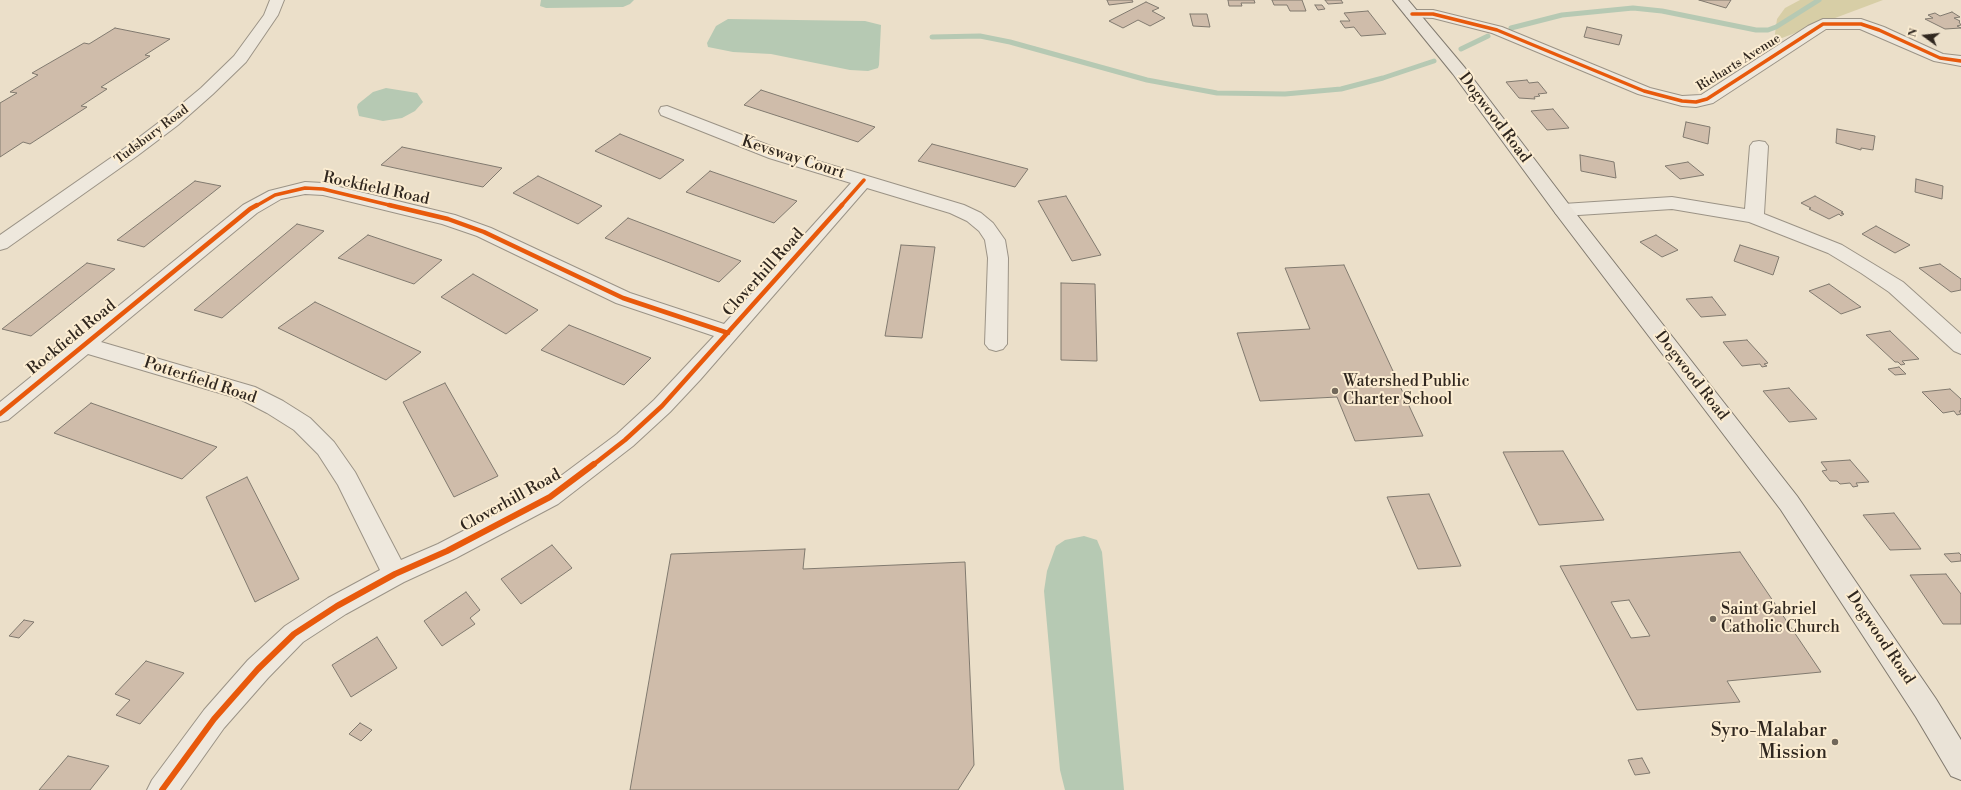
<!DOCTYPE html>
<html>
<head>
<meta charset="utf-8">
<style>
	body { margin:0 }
	#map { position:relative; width:1961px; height:790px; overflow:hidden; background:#ebdfc9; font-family:"Libre Bodoni",serif }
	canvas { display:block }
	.north { position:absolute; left:1905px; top:16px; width:40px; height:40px; -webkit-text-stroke:3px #fcedd2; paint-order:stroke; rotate:285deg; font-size:11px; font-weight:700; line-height:16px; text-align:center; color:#30271f }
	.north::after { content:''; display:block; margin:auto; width:14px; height:18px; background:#30271f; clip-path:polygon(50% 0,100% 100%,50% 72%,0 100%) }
</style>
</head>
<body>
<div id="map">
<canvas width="1961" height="790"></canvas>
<div class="north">N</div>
</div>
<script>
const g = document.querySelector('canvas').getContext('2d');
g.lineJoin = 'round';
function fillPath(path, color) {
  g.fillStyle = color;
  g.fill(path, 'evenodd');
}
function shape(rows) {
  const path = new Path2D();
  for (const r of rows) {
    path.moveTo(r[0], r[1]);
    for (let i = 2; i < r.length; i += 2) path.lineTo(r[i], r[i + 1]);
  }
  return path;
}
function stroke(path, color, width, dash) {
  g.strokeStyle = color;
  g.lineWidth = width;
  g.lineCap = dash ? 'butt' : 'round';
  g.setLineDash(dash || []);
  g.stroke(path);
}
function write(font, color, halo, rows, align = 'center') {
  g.font = font + ' "Libre Bodoni",serif';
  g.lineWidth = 4;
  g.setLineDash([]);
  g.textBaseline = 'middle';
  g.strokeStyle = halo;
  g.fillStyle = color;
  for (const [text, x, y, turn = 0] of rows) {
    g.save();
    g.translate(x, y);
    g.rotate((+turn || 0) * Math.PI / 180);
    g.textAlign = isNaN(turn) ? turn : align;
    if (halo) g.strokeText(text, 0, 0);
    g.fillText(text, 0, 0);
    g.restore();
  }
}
fillPath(shape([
	[1800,0,1883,0,1774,41,1777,19,1785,8]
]), '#d7cea6');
fillPath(shape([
	[541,0,634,0,630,4,623,7,546,8,540,6],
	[728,19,865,21,881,25,879,65,878,68,868,71,850,70,771,54,733,52,708,47,707,43,716,26],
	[386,88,417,93,423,102,415,111,402,118,383,121,359,116,357,107,358,104,373,92],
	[1084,536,1097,540,1102,552,1124,790,1065,790,1060,770,1044,591,1047,571,1056,546,1065,540]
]), '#b6c9b3');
stroke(shape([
	[1511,28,1562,15,1633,8,1662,11,1756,30,1768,30,1776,27,1819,0],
	[932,37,980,36,1010,42,1147,80,1217,93,1285,94,1341,89,1383,78,1434,61],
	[1461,49,1488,36]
]), '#b6c9b3', 5);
const building = shape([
	[1107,0,1132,0,1133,2,1109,5,1107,0],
	[1228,0,1254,0,1255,3,1241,3,1242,6,1229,6,1228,0],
	[1272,0,1302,0,1306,11,1290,11,1287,5,1274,5,1272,0],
	[1325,0,1341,0,1343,3,1328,4,1325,0],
	[1699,0,1731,0,1726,8,1699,0],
	[1146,2,1159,8,1152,11,1165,18,1150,26,1138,20,1123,28,1109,21,1146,2],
	[1315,5,1322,5,1325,9,1318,10,1315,5],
	[1368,11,1386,34,1361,36,1354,27,1345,28,1340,21,1350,21,1344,13,1368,11],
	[1952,12,1960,17,1954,18,1960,21,1959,22,1961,25,1957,26,1961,28,1945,29,1925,19,1933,18,1928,15,1935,13,1940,16,1952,12],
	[1190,14,1207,14,1210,27,1193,26,1190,14],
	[1587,27,1622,35,1619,45,1584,37,1587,27],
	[115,28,170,39,145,55,150,56,101,87,107,89,81,106,87,107,30,144,23,142,0,157,0,103,17,93,10,92,38,75,32,73,84,43,89,44,115,28],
	[1527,80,1529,83,1538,82,1547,93,1538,94,1540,96,1534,97,1535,99,1519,98,1506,82,1527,80],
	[761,90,875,127,858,142,744,105,761,90],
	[1553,109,1569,128,1547,130,1531,111,1553,109],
	[1686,122,1710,127,1708,144,1683,137,1686,122],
	[1837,129,1875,136,1873,150,1861,148,1861,150,1836,143,1837,129],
	[620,134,684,160,660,179,595,151,620,134],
	[932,144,1028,169,1015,187,918,161,932,144],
	[402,147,502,168,483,187,381,165,402,147],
	[1580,155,1614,162,1616,178,1581,171,1580,155],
	[1688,162,1704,175,1680,179,1665,166,1688,162],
	[710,171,797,201,774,223,686,192,710,171],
	[538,176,602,206,578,224,513,193,538,176],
	[1916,179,1943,186,1942,199,1915,192,1916,179],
	[195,181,221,186,144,247,117,240,195,181],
	[1066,196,1101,255,1072,261,1038,201,1066,196],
	[1815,196,1843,212,1841,213,1844,214,1841,216,1839,214,1829,219,1809,209,1811,208,1801,203,1815,196],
	[628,218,741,261,719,282,605,238,628,218],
	[297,224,324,231,222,318,194,310,297,224],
	[1876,226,1910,245,1895,253,1862,234,1876,226],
	[368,235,442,260,414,284,338,258,368,235],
	[1656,235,1678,250,1662,257,1640,242,1656,235],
	[901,245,935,247,922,338,885,336,901,245],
	[1740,245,1779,257,1773,275,1734,261,1740,245],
	[87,263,115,269,31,336,2,329,87,263],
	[1940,264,1961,279,1961,290,1951,292,1919,268,1940,264],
	[1344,265,1423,436,1355,441,1337,397,1260,401,1237,333,1310,329,1285,268,1344,265],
	[473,274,538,310,506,334,441,297,473,274],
	[1061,283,1095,284,1097,361,1061,360,1061,283],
	[1829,284,1861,307,1841,314,1809,291,1829,284],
	[1712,297,1726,315,1701,317,1686,299,1712,297],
	[315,302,421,352,386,380,278,328,315,302],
	[569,325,651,358,624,385,541,350,569,325],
	[1890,331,1919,359,1902,361,1905,364,1901,365,1898,362,1895,362,1866,335,1890,331],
	[1747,340,1768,363,1764,364,1767,366,1762,367,1760,364,1742,366,1723,342,1747,340],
	[1899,367,1906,374,1895,375,1888,369,1899,367],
	[445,383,498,476,454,497,403,402,445,383],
	[1789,388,1817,419,1789,422,1763,391,1789,388],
	[1950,389,1961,399,1961,411,1959,411,1961,414,1957,415,1954,411,1943,413,1922,392,1950,389],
	[91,403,217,447,182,479,54,433,91,403],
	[1563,451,1604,520,1539,525,1503,452,1563,451],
	[1850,460,1869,482,1856,483,1858,486,1853,487,1850,483,1840,484,1837,481,1830,481,1822,471,1827,470,1821,462,1850,460],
	[247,477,299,579,255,602,206,497,247,477],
	[1429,494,1461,566,1418,569,1387,497,1429,494],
	[1894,513,1921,549,1890,550,1863,515,1894,513],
	[552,545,572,568,521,604,501,579,552,545],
	[805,549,803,569,965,562,974,765,958,790,630,790,671,554,805,549],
	[1740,552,1821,672,1727,681,1740,702,1637,710,1560,566,1740,552],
	[1629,600,1650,636,1631,638,1611,602,1629,600],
	[1959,553,1961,555,1961,561,1951,562,1944,554,1959,553],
	[1946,574,1961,594,1961,624,1943,624,1910,575,1946,574],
	[466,592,480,610,470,618,475,624,442,646,424,621,466,592],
	[24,620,34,622,19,638,9,636,24,620],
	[377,637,397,668,351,697,332,665,377,637],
	[146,661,184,673,140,724,116,715,130,700,115,694,146,661],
	[360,723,372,730,361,741,349,734,360,723],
	[68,756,109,766,90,790,39,790,68,756],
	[1642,758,1650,773,1635,775,1628,760,1642,758]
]);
fillPath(building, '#cfbcaa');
stroke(building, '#817a6f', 1);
const minor = shape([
	[270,0,284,0,278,15,246,62,213,94,178,125,137,156,7,248,0,250,0,235,125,148,166,117,201,88,234,56,264,15,270,0],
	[1412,10,1433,10,1502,27,1650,88,1682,96,1701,95,1808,26,1823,19,1861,19,1884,27,1943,54,1961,56,1961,66,1934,61,1860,29,1826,29,1713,103,1696,107,1682,106,1638,94,1492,33,1433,18,1407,17,1405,14,1407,11,1412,10],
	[667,106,781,150,964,205,981,213,993,223,1005,240,1008,258,1007,344,1003,349,996,351,989,349,985,344,988,258,985,240,979,231,967,221,950,213,867,188,700,380,670,412,633,446,558,504,456,558,404,582,346,614,303,642,268,678,224,728,180,790,147,790,152,780,204,710,248,660,285,626,328,598,380,570,338,485,318,454,294,430,267,413,240,399,88,354,8,420,0,422,0,402,243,205,269,191,305,182,323,183,455,215,491,228,630,293,724,324,851,183,769,158,661,115,659,111,661,107,667,106],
	[305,194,323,195,442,224,477,236,616,303,714,336,654,400,617,434,542,490,438,544,401,560,355,472,334,442,310,418,283,401,255,387,101,342,257,213,281,199,305,194],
	[1759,141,1765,142,1768,146,1764,214,1842,245,1903,282,1961,334,1961,354,1954,351,1889,292,1861,273,1828,253,1749,222,1672,209,1563,216,1556,214,1554,210,1556,206,1563,204,1672,197,1745,209,1750,146,1753,142,1759,141]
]);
const major = shape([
	[1393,0,1408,0,1465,68,1570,206,1797,496,1936,699,1961,740,1961,780,1951,776,1916,717,1781,510,1556,214,1453,74,1393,0]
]);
stroke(minor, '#9b9386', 2);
stroke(major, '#817a6f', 2);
fillPath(minor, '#eee8dd');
fillPath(major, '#eae3d7');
stroke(shape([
	[1412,14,1433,14,1497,30,1644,91,1682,101,1696,102,1707,99,1823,24,1861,24,1879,30,1940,58,1961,61],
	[256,206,275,195,305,188,323,189,393,206],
	[841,206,864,180]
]), '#e8590c', 3.5);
stroke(shape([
	[389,205,448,219,484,232,623,298,728,333],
	[0,414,250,209,257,205],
	[593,465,625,440,662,406,842,205]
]), '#e8590c', 4.5);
stroke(shape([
	[162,790,214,719,258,669,294,634,337,606,395,574,447,551,550,497,594,464]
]), '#e8590c', 6);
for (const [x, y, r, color] of [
	[1335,391,4,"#71675a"],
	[1713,619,4,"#71675a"],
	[1835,742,4,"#71675a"]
]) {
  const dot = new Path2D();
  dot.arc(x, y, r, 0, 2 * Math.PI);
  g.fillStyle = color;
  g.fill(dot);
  stroke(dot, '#fcedd2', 1.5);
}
write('13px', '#30271f', '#fcedd2', [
	["Richarts Avenue",1739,63,-32],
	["Tudsbury Road",152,135,-37]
]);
write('16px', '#30271f', '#fcedd2', [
	["Dogwood Road",1494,118,53],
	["Kevsway Court",793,158,18],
	["Rockfield Road",376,189,12],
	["Cloverhill Road",764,273,-48],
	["Rockfield Road",72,338,-39],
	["Dogwood Road",1691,376,52],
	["Potterfield Road",200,381,18],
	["Cloverhill Road",511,501,-29],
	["Dogwood Road",1880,638,56]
]);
write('16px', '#30271f', '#fcedd2', [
	["Watershed Public",1343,382],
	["Charter School",1343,400],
	["Saint Gabriel",1721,610],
	["Catholic Church",1721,628]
], 'left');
write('19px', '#30271f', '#fcedd2', [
	["Syro-Malabar",1827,731],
	["Mission",1827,753]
], 'right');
</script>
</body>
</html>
